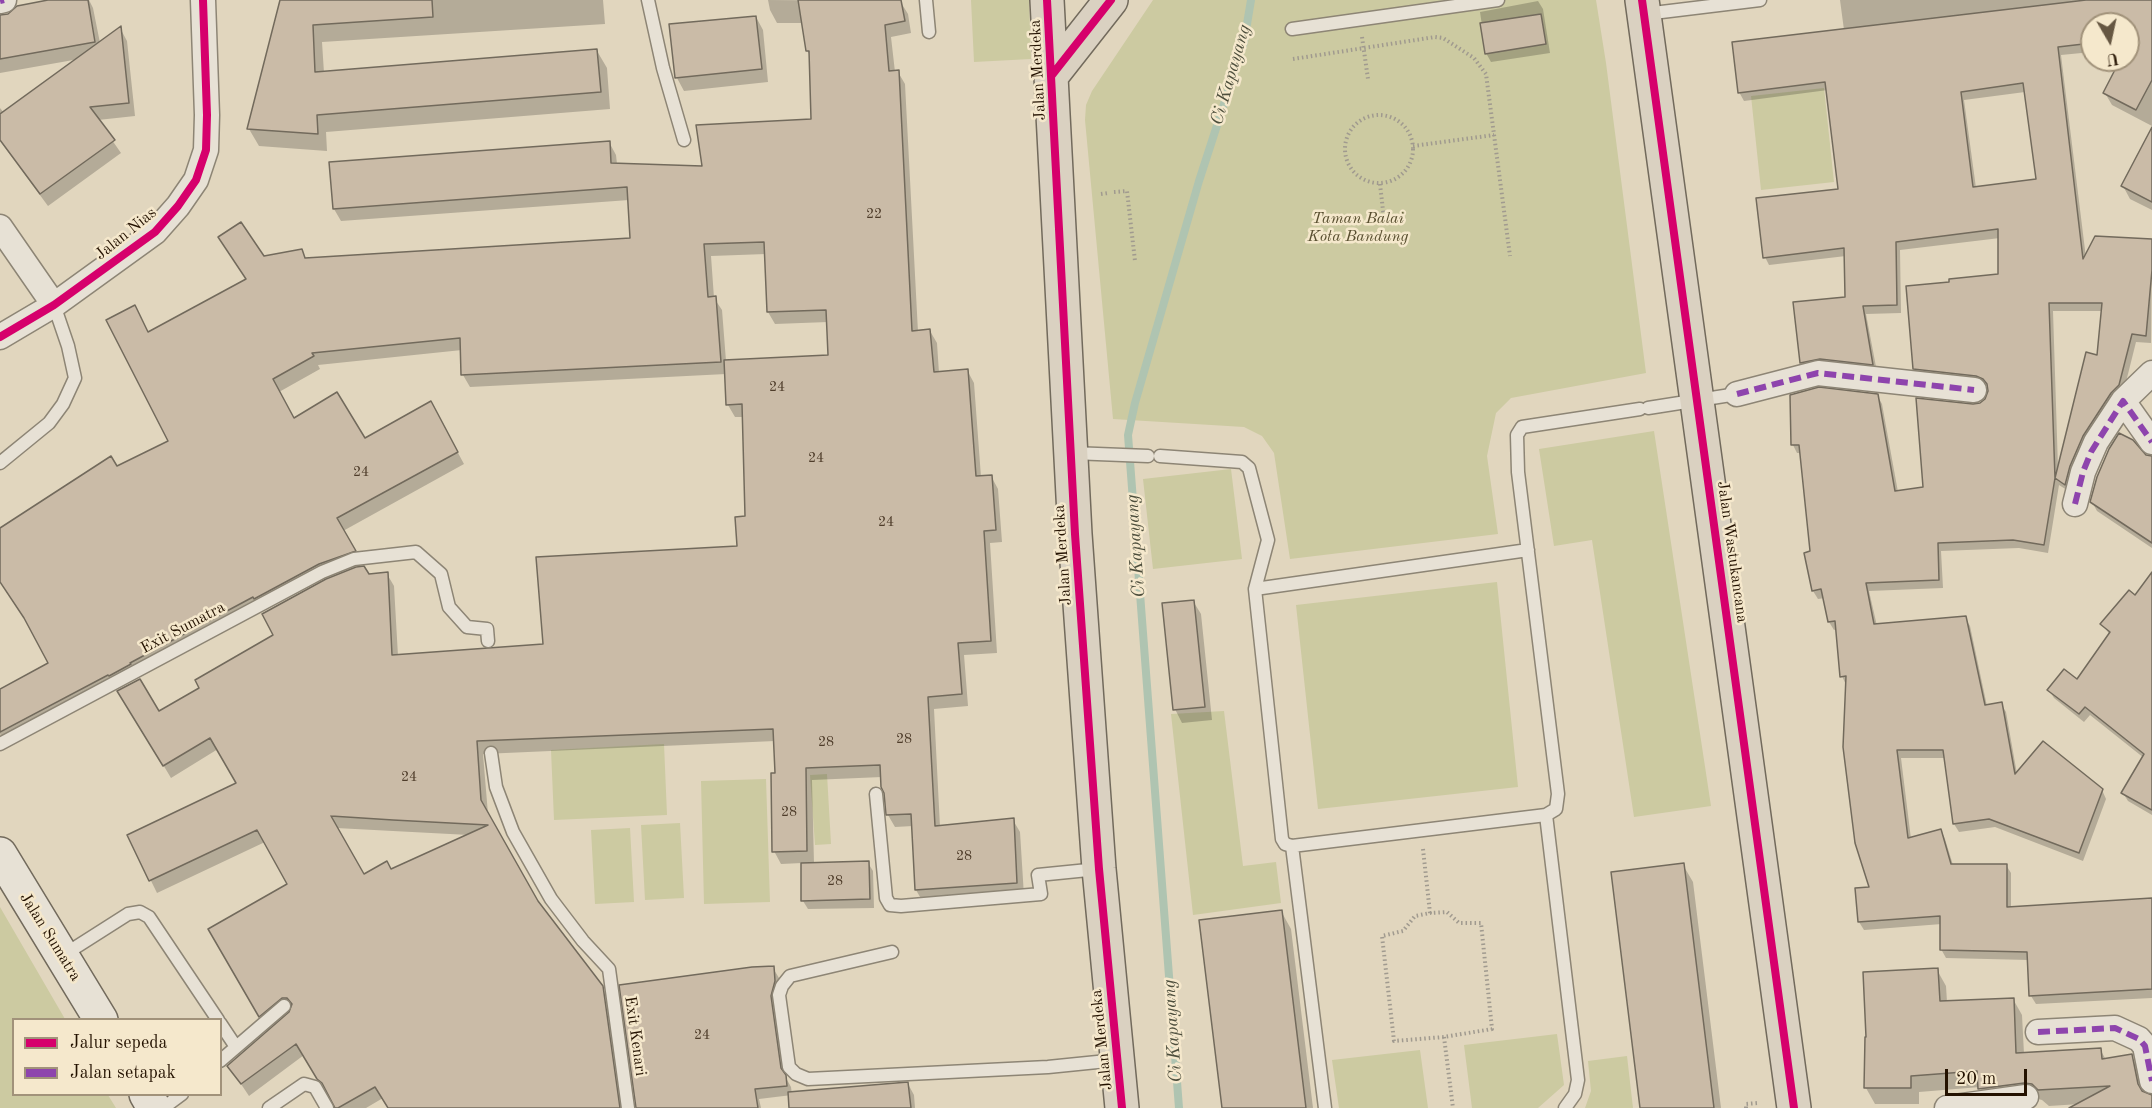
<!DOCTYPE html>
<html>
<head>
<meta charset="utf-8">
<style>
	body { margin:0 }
	#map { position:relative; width:2152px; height:1108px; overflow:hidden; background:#e1d6be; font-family:"Old Standard TT",serif }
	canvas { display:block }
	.legend { position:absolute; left:12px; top:1018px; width:210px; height:78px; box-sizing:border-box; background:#f5e8cc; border:2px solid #a1927a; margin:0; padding:8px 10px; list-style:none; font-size:18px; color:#241200 }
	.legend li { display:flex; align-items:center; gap:12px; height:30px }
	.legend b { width:30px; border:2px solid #a1927a }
	.north { position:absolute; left:2080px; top:12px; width:60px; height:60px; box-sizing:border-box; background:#f5e8cc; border:2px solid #a1927a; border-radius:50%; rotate:171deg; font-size:16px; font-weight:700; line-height:24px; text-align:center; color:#241200 }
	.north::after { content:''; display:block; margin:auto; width:21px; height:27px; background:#665742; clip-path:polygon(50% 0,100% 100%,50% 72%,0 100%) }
	.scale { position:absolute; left:1945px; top:1069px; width:82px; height:27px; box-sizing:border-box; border:3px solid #241200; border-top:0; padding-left:8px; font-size:18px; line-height:21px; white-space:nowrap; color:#241200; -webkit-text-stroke:4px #f5e8cc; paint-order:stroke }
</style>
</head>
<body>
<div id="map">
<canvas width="2152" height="1108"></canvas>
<ul class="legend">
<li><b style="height:8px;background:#d6006c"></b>Jalur sepeda</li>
<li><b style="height:8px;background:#8e44ad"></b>Jalan setapak</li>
</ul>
<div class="north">U</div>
<div class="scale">20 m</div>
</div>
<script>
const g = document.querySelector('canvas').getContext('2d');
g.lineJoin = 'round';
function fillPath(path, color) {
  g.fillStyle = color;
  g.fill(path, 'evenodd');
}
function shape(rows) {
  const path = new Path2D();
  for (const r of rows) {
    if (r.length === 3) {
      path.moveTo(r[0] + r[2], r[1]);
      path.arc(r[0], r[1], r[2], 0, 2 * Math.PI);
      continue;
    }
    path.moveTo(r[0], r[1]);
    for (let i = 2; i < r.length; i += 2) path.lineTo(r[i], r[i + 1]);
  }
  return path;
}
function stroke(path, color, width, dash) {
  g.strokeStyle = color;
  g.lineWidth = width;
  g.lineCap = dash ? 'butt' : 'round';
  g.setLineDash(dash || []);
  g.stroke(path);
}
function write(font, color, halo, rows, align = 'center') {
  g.font = font + ' "Old Standard TT",serif';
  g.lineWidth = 5;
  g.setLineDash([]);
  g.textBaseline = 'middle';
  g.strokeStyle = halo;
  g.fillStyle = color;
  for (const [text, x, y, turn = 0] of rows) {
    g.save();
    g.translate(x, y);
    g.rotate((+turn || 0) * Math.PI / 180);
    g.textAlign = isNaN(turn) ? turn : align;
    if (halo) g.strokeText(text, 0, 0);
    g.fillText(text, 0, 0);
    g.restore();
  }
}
fillPath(shape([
	[971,0,1029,0,1031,59,974,62],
	[1153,0,1596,0,1606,63,1646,373,1511,398,1496,413,1487,456,1498,534,1290,559,1274,453,1262,436,1244,427,1113,419,1085,120,1086,105,1092,91],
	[1824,88,1834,182,1761,190,1751,96],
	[1654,431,1711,806,1634,817,1592,540,1554,546,1539,449],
	[1231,469,1242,559,1153,569,1143,479],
	[1497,582,1518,787,1318,809,1296,605],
	[1224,711,1243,866,1276,862,1281,903,1193,915,1171,714],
	[664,744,667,815,554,820,551,750],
	[827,774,831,844,815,845,810,775],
	[766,779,770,902,704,904,701,781],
	[680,823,684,898,645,900,641,825],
	[630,828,634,902,595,904,591,830],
	[0,907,65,1019,14,1020,14,1094,108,1095,116,1108,0,1108],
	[1557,1034,1564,1085,1538,1108,1472,1108,1464,1045],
	[1420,1050,1428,1108,1339,1108,1332,1060],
	[1627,1056,1633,1108,1585,1108,1591,1091,1588,1061]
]), '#cccaa1');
fillPath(shape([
	[57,0,89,0,93,8,100,43,120,28,127,41,135,116,98,120,121,153,48,206,0,141,0,108,4,113,79,59,0,73,0,16],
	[282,0,603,0,605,24,322,42,324,73,597,51,607,68,610,109,326,132,327,151,259,146,249,129],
	[768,0,900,1,908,14,911,33,891,37,895,72,898,72,905,84,918,332,930,331,937,343,939,373,967,370,974,383,981,477,991,476,998,489,1002,542,990,543,997,653,964,655,968,706,934,709,940,827,1013,820,1020,832,1024,896,923,902,916,890,913,826,895,827,888,815,882,777,812,780,814,864,868,863,873,871,874,908,808,909,803,901,802,863,781,864,774,851,777,774,775,741,483,754,488,814,537,903,602,987,609,1000,624,1108,389,1108,383,1098,366,1108,336,1108,331,1095,326,1091,304,1055,249,1096,229,1066,289,1013,288,1011,267,1028,210,929,289,884,265,842,157,893,129,836,238,784,218,749,171,778,119,691,158,713,202,688,275,635,368,575,387,574,394,586,398,656,544,646,739,548,747,517,743,417,735,417,728,405,726,374,470,387,463,375,462,350,318,365,320,369,279,392,294,419,364,440,438,416,464,464,343,531,361,563,326,577,6,745,0,734,0,691,50,664,30,626,0,581,0,530,117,467,170,441,148,333,247,280,264,258,301,250,306,259,631,240,629,200,341,221,334,209,609,142,616,155,617,164,704,168,812,120,810,56,807,50,803,23,777,23,770,10],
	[766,254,768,312,775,324,828,322,829,356,726,361,722,310,714,298,711,256],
	[336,828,469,835,391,871,364,876],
	[1840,0,2152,0,2152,45,2128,47,2128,24,2092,24,2092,52,2061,55,2086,258,2152,240,2151,343,2136,342,2123,394,2070,492,2059,485,2048,553,2019,548,1941,551,1943,588,1869,591,1877,626,1965,618,1970,626,1987,706,2001,704,2006,712,2017,774,2102,790,2106,799,2083,861,1995,827,1959,832,1954,824,1946,758,1901,758,1911,839,1941,830,1945,839,1953,865,2006,865,2011,873,2011,908,2152,900,2152,998,2036,1004,2031,996,2029,960,1946,958,1941,949,1942,924,1864,930,1859,922,1857,889,1871,888,1846,685,1842,676,1837,629,1834,630,1829,622,1825,598,1818,599,1813,591,1805,554,1812,553,1801,453,1797,453,1793,445,1791,396,1877,395,1882,404,1898,492,1925,488,1973,406,1981,404,1986,400,1989,387,1982,384,1919,377,1915,369,2000,275,2000,238,1900,250,1901,313,1866,314,1877,372,1806,371,1801,363,1846,298,1846,256,1769,265,1765,257,1840,190,1828,90,1744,101,1739,92,1844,30],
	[2025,92,2037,180,1976,188,1964,100],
	[2053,311,2103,311,2099,357,2058,468],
	[1538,1,1543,9,1550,53,1491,62,1486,53,1480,12],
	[756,17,763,30,768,82,684,91,677,78,671,26],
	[2128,50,2152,62,2152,126,2112,105,2105,93,2122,60,2128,60],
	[2152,130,2152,210,2130,199,2123,186],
	[2152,488,2152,548,2097,511,2092,502],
	[2152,575,2152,815,2128,801,2123,793,2144,758,2090,715,2084,722,2054,698,2049,690,2077,681,2110,635,2102,624,2135,597],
	[1193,601,1201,614,1212,720,1182,723,1175,709],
	[1683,865,1693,882,1721,1108,1641,1108],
	[1281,911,1291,929,1313,1108,1224,1108],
	[773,968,779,978,780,992,776,1007,786,1078,791,1087,792,1095,759,1099,761,1108,640,1108],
	[1937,970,1946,986,1947,1002,2013,999,2022,1015,2024,1054,2100,1049,2106,1060,2131,1056,2141,1072,2145,1095,2152,1096,2152,1108,2072,1108,2080,1104,2049,1106,2042,1100,2034,1098,1989,1105,1980,1087,1919,1092,1919,1104,1875,1104,1866,1088],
	[908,1084,914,1095,915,1108,814,1108]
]), '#0003');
stroke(shape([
	[1179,1108,1128,435,1135,403,1199,181,1244,42,1251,0]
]), '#afc4b1', 8);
const building = shape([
	[48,0,88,0,95,42,0,59,0,15,8,14,17,6,48,0],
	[280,0,432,0,433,17,313,25,315,72,597,49,601,92,317,115,318,134,247,129,280,0],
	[798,0,901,0,905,21,885,25,889,71,899,70,912,331,930,329,934,372,968,369,976,476,992,475,996,530,984,531,991,641,958,643,962,694,928,697,935,826,1014,818,1017,883,915,890,911,814,886,815,884,793,881,787,880,765,806,768,807,851,772,852,771,773,775,773,773,729,477,741,481,800,538,901,603,986,620,1108,388,1108,375,1087,338,1108,335,1108,322,1083,317,1079,296,1044,241,1084,227,1066,289,1012,292,1004,287,998,282,998,259,1017,208,929,287,884,257,830,149,881,127,835,236,783,210,738,163,766,117,691,140,679,159,711,199,688,195,680,273,635,262,614,326,579,356,567,364,566,369,574,388,572,392,655,543,644,536,557,737,546,735,517,745,516,742,404,726,405,724,360,828,355,826,310,767,312,764,242,704,244,708,297,716,296,721,362,461,375,460,338,312,353,314,356,273,379,294,418,337,392,365,438,431,401,458,452,337,518,356,551,319,564,254,599,253,597,130,663,131,664,109,676,108,675,0,732,0,689,48,663,24,618,0,582,0,528,111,456,117,466,168,441,106,320,135,305,148,332,246,279,218,237,241,222,264,256,302,249,305,258,630,238,627,187,333,209,329,162,610,141,611,163,702,166,696,125,811,119,809,51,806,51,798,0],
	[331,816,393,820,488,825,391,869,387,861,364,874,331,816],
	[2086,0,2152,0,2152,80,2136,110,2103,93,2120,60,2128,60,2128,45,2132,38,2128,39,2128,24,2092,24,2092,43,2058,47,2083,259,2095,236,2152,239,2152,270,2146,336,2132,334,2119,385,2111,393,2083,436,2070,466,2065,485,2055,478,2044,545,2013,540,1938,543,1939,580,1866,583,1874,624,1966,616,1985,705,2002,702,2015,774,2043,741,2103,789,2079,853,1989,819,1953,824,1943,750,1897,750,1908,838,1941,829,1951,864,2007,864,2007,907,2152,898,2152,989,2029,996,2027,952,1940,950,1940,916,1858,922,1855,888,1869,887,1855,843,1843,747,1846,676,1840,677,1835,621,1828,622,1821,589,1812,591,1804,553,1810,551,1799,445,1791,445,1790,395,1819,387,1878,394,1895,491,1923,487,1916,398,1973,404,1980,403,1985,399,1988,391,1987,384,1983,379,1976,376,1913,369,1906,286,1949,282,1949,279,1998,274,1998,229,1896,242,1897,305,1863,306,1873,365,1820,359,1800,363,1793,302,1845,297,1844,248,1763,258,1756,198,1838,189,1825,82,1738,93,1732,42,2086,0],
	[2023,83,2036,179,1973,187,1961,92,2023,83],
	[2049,303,2102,303,2097,355,2086,352,2055,478,2049,303],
	[1541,14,1546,44,1485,54,1480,23,1541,14],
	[756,16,762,69,675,78,669,24,756,16],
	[121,26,129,103,90,107,115,140,40,194,0,140,0,114,121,26],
	[2152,127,2152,202,2121,186,2152,127],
	[2119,433,2133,440,2146,455,2152,456,2152,543,2090,502,2097,477,2109,449,2119,433],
	[2152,572,2152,810,2121,793,2144,754,2085,707,2079,714,2047,690,2064,669,2077,679,2110,632,2100,624,2129,590,2135,595,2152,572],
	[1194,600,1205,707,1173,710,1162,603,1194,600],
	[869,861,870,899,801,901,801,863,869,861],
	[1684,863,1714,1108,1640,1108,1611,872,1684,863],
	[1282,910,1306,1108,1222,1108,1199,920,1282,910],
	[774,966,775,981,771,996,781,1068,786,1075,787,1086,755,1089,758,1108,636,1108,619,985,752,967,774,966],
	[1938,968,1940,1001,2014,998,2016,1053,2101,1048,2102,1059,2132,1054,2138,1084,2142,1091,2152,1095,2152,1108,2069,1108,2110,1086,2038,1090,2032,1084,2024,1083,1978,1089,1977,1071,1911,1076,1911,1088,1864,1088,1865,1037,1866,1037,1863,972,1938,968],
	[908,1082,911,1108,789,1108,788,1092,908,1082]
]);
fillPath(building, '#cabba7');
stroke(building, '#726a5c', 1.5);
const lane = shape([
	[648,0,663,68,684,140],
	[926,0,929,32],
	[1645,14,1760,0],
	[1292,29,1498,0],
	[1648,408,1737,394],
	[1072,453,1148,456],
	[1160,456,1242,462,1249,468,1268,540,1255,589,1282,839,1285,844,1292,846,1546,815,1556,809,1558,794,1518,472,1517,435,1522,427,1640,409],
	[0,463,49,423,63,404,75,378,68,346,54,305],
	[1255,589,1528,550],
	[0,744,322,572,354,559,416,552,441,574,449,607,467,627,487,629,488,641],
	[491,753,496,787,513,832,551,899,583,941,609,969,628,1108],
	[876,794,886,898,890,905,901,906,1041,894,1038,875,1098,869],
	[1546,815,1578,1080,1575,1094,1565,1108],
	[1292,846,1325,1108],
	[892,952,790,976,782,986,779,995,789,1067,796,1074,808,1079,1048,1067,1117,1060],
	[62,956,128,914,140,912,149,917,218,1020],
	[220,1023,236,1047],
	[220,1061,284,1006],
	[163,1108,182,1094],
	[269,1108,304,1084,315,1087,327,1108]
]);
const street = shape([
	[0,1,4,0],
	[0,227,54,305],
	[0,337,54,305,155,232,178,206,196,180,206,150,207,115,203,0],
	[1737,394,1818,373,1974,390],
	[2123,401,2152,442],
	[2075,504,2083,472,2096,442,2123,401,2152,373],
	[2038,1032,2115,1028,2139,1039,2145,1046,2152,1081],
	[1947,1108,2026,1097]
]);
const secondary = shape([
	[0,854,101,1020],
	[146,1094,154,1108]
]);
const primary = shape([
	[1047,0,1075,534,1099,869,1122,1108],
	[1642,0,1794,1108],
	[1052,75,1111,0]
]);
stroke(lane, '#8d8575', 15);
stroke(street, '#8d8575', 27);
stroke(secondary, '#726a5c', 36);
stroke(primary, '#726a5c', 36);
stroke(shape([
	[1362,37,1368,79],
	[1293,59,1435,37,1443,38,1474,58,1486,74,1510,256],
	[1379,149,34],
	[1413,146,1494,135],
	[1380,184,1384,219],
	[1114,192,1127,191,1135,261],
	[1101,194,1108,193],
	[1423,849,1430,913,1415,916,1403,931,1382,936,1394,1041,1444,1037,1492,1029,1481,923,1459,923,1447,912,1430,913],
	[1444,1037,1453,1108],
	[1746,1108,1746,1104,1758,1103]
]), '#a09a8f', 4, [1.5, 3]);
stroke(lane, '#e7e1d5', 12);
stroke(street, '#e7e1d5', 24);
stroke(secondary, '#e7e1d5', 33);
stroke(primary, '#dad1c1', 33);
stroke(shape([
	[0,1,4,0],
	[1737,394,1818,373,1974,390],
	[2075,504,2083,472,2091,452,2123,401,2152,442],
	[2038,1032,2115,1028,2139,1039,2145,1046,2152,1081]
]), '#8e44ad', 6, [12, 6]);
stroke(shape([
	[1047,0,1075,534,1099,869,1122,1108],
	[1642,0,1794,1108],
	[1052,75,1111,0],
	[0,337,54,305,155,232,178,206,196,180,206,150,207,115,203,0]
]), '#d6006c', 8);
write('14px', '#4e3c2a', null, [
	["22",874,214],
	["24",777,387],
	["24",816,458],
	["24",361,472],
	["24",886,522],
	["28",904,739],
	["28",826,742],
	["24",409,777],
	["28",789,812],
	["28",964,856],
	["28",835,881],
	["24",702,1035]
]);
write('16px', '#241200', '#f5e8cc', [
	["Jalan Merdeka",1038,70,-93],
	["Jalan Nias",126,234,-39],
	["Jalan Wastukancana",1732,552,82],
	["Jalan Merdeka",1063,555,-94],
	["Exit Sumatra",183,628,-28],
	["Jalan Sumatra",50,937,58],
	["Exit Kenari",635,1036,82],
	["Jalan Merdeka",1102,1040,-96]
]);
write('italic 16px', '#594f30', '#f5e8cc', [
	["Taman Balai",1358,219],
	["Kota Bandung",1358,237]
]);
write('italic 18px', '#4d4e3c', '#f5e8cc', [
	["Ci Kapayang",1231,75,-74],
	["Ci Kapayang",1136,546,-94],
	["Ci Kapayang",1173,1031,-94]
]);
</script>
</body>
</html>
